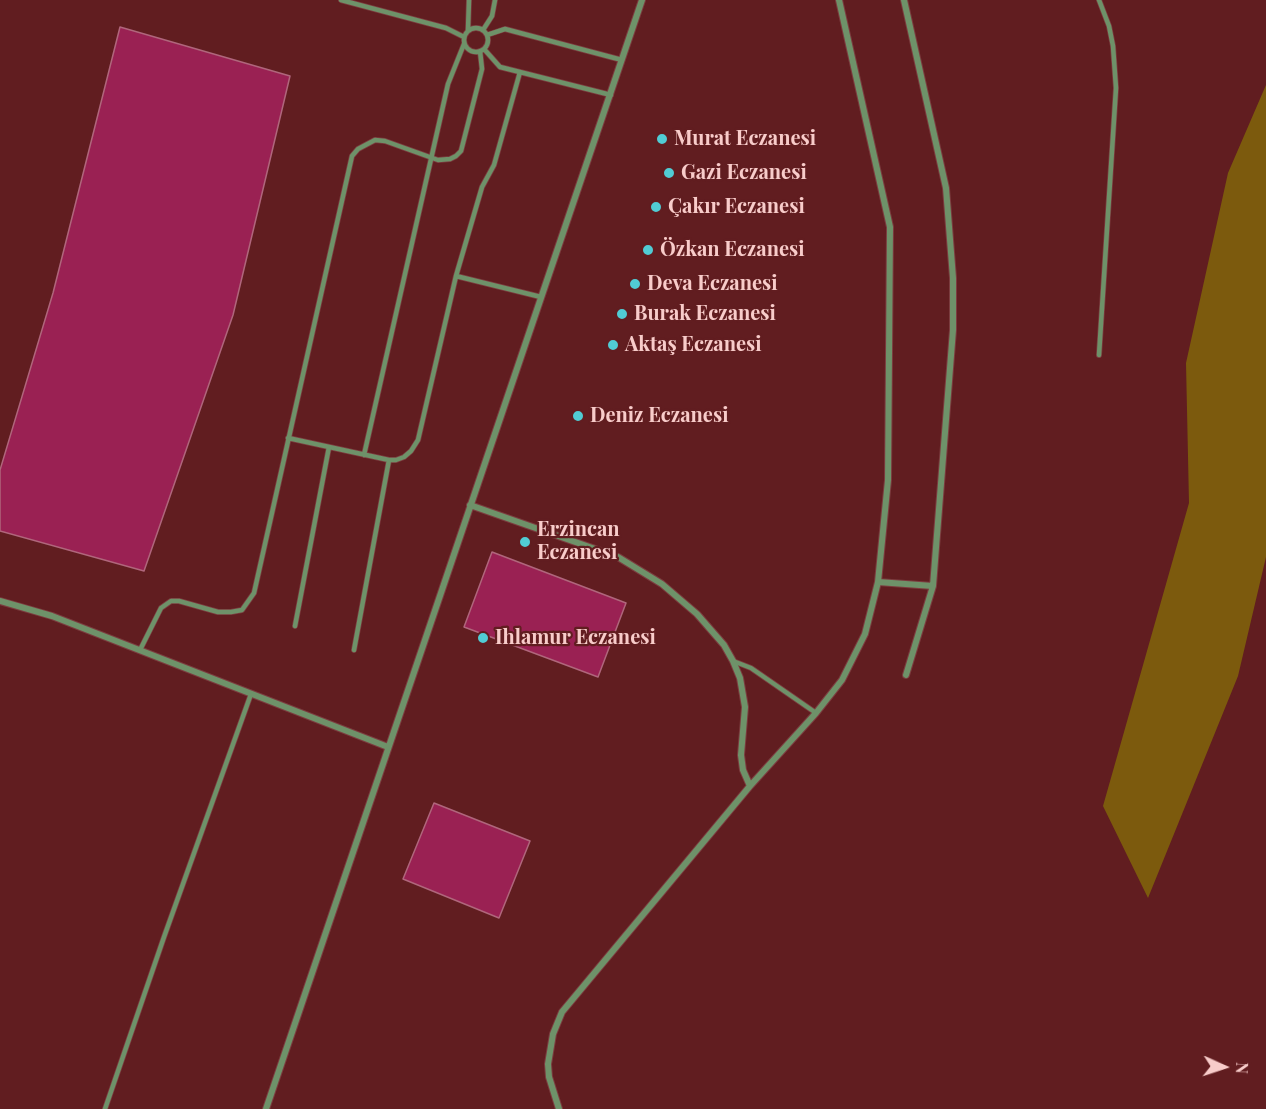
<!DOCTYPE html>
<html>
<head>
<meta charset="utf-8">
<style>
	body { margin:0 }
	#map { position:relative; width:1266px; height:1109px; overflow:hidden; background:#611d20; font-family:"Playfair Display",serif }
	canvas { display:block }
	.north { position:absolute; left:1194px; top:1037px; width:60px; height:60px; -webkit-text-stroke:4px #611d20; paint-order:stroke; rotate:93deg; font-size:16px; font-weight:700; line-height:24px; text-align:center; color:#f8ccca }
	.north::after { content:''; display:block; margin:auto; width:21px; height:27px; background:#f8ccca; clip-path:polygon(50% 0,100% 100%,50% 72%,0 100%) }
</style>
</head>
<body>
<div id="map">
<canvas width="1266" height="1109"></canvas>
<div class="north">N</div>
</div>
<script>
const g = document.querySelector('canvas').getContext('2d');
g.lineJoin = 'round';
function fillPath(path, color) {
  g.fillStyle = color;
  g.fill(path, 'evenodd');
}
function shape(rows) {
  const path = new Path2D();
  for (const r of rows) {
    if (r.length === 3) {
      path.moveTo(r[0] + r[2], r[1]);
      path.arc(r[0], r[1], r[2], 0, 2 * Math.PI);
      continue;
    }
    path.moveTo(r[0], r[1]);
    for (let i = 2; i < r.length; i += 2) path.lineTo(r[i], r[i + 1]);
  }
  return path;
}
function stroke(path, color, width, dash) {
  g.strokeStyle = color;
  g.lineWidth = width;
  g.lineCap = dash ? 'butt' : 'round';
  g.setLineDash(dash || []);
  g.stroke(path);
}
function write(font, color, halo, rows, align = 'center') {
  g.font = font + ' "Playfair Display",serif';
  g.lineWidth = 4.5;
  g.setLineDash([]);
  g.textBaseline = 'middle';
  g.strokeStyle = halo;
  g.fillStyle = color;
  for (const [text, x, y, turn = 0] of rows) {
    g.save();
    g.translate(x, y);
    g.rotate((+turn || 0) * Math.PI / 180);
    g.textAlign = isNaN(turn) ? turn : align;
    if (halo) g.strokeText(text, 0, 0);
    g.fillText(text, 0, 0);
    g.restore();
  }
}
fillPath(shape([
	[1266,85,1266,557,1238,676,1148,898,1103,806,1189,503,1186,363,1228,173]
]), '#7c5a0d');
const building = shape([
	[120,27,290,76,233,315,144,571,0,531,0,470,53,293,120,27],
	[492,552,626,603,598,677,464,627,492,552],
	[434,803,530,841,499,918,403,879,434,803]
]);
fillPath(building, '#9a2153');
stroke(building, '#b0667c', 1.5);
const service = shape([
	[341,0,446,28,464,37],
	[1099,0,1109,26,1113,46,1116,88,1099,355],
	[476,40,12],
	[468,30,469,0],
	[483,30,492,16,495,0],
	[487,35,505,29,622,60],
	[484,49,500,67,611,95],
	[456,276,541,297],
	[288,438,389,460,396,460,404,457,411,451,418,440,456,276,482,187,494,165,520,72],
	[364,455,448,84,464,44],
	[295,626,329,447],
	[140,650,161,608,171,601,179,601,218,612,231,612,242,610,254,593,352,156,358,149,375,140,385,141,438,160,450,159,456,156,461,151,482,69,480,51],
	[354,650,389,460],
	[733,661,751,668,816,713],
	[105,1109,164,937,251,694]
]);
const minor = shape([
	[904,0,946,188,953,278,953,330,933,586,906,675],
	[470,505,618,557,662,584,697,614,724,645,733,661,740,678,745,707,741,755,743,770,750,786],
	[878,582,933,586],
	[0,601,52,616,388,747],
	[266,1109,642,0],
	[559,1109,549,1077,548,1064,553,1034,562,1012,750,786,816,713,842,680,865,634,878,582,888,480,890,227,839,0]
]);
stroke(service, '#7c3c3f', 6);
stroke(minor, '#7c3c3f', 8);
stroke(service, '#6e9269', 4.5);
stroke(minor, '#6e9269', 6);
for (const [x, y, r, color] of [
	[662,139,6,"#51ccd4"],
	[669,173,6,"#51ccd4"],
	[656,207,6,"#51ccd4"],
	[648,250,6,"#51ccd4"],
	[635,284,6,"#51ccd4"],
	[622,314,6,"#51ccd4"],
	[613,345,6,"#51ccd4"],
	[578,416,6,"#51ccd4"],
	[525,542,6,"#51ccd4"],
	[483,638,6,"#51ccd4"]
]) {
  const dot = new Path2D();
  dot.arc(x, y, r, 0, 2 * Math.PI);
  g.fillStyle = color;
  g.fill(dot);
  stroke(dot, '#611d20', 2);
}
write('bold 20px', '#f8ccca', '#611d20', [
	["Murat Eczanesi",674,139],
	["Gazi Eczanesi",681,173],
	["Çakır Eczanesi",668,207],
	["Özkan Eczanesi",660,250],
	["Deva Eczanesi",647,284],
	["Burak Eczanesi",634,314],
	["Aktaş Eczanesi",625,345],
	["Deniz Eczanesi",590,416],
	["Erzincan",537,530],
	["Eczanesi",537,553],
	["Ihlamur Eczanesi",495,638]
], 'left');
</script>
</body>
</html>
